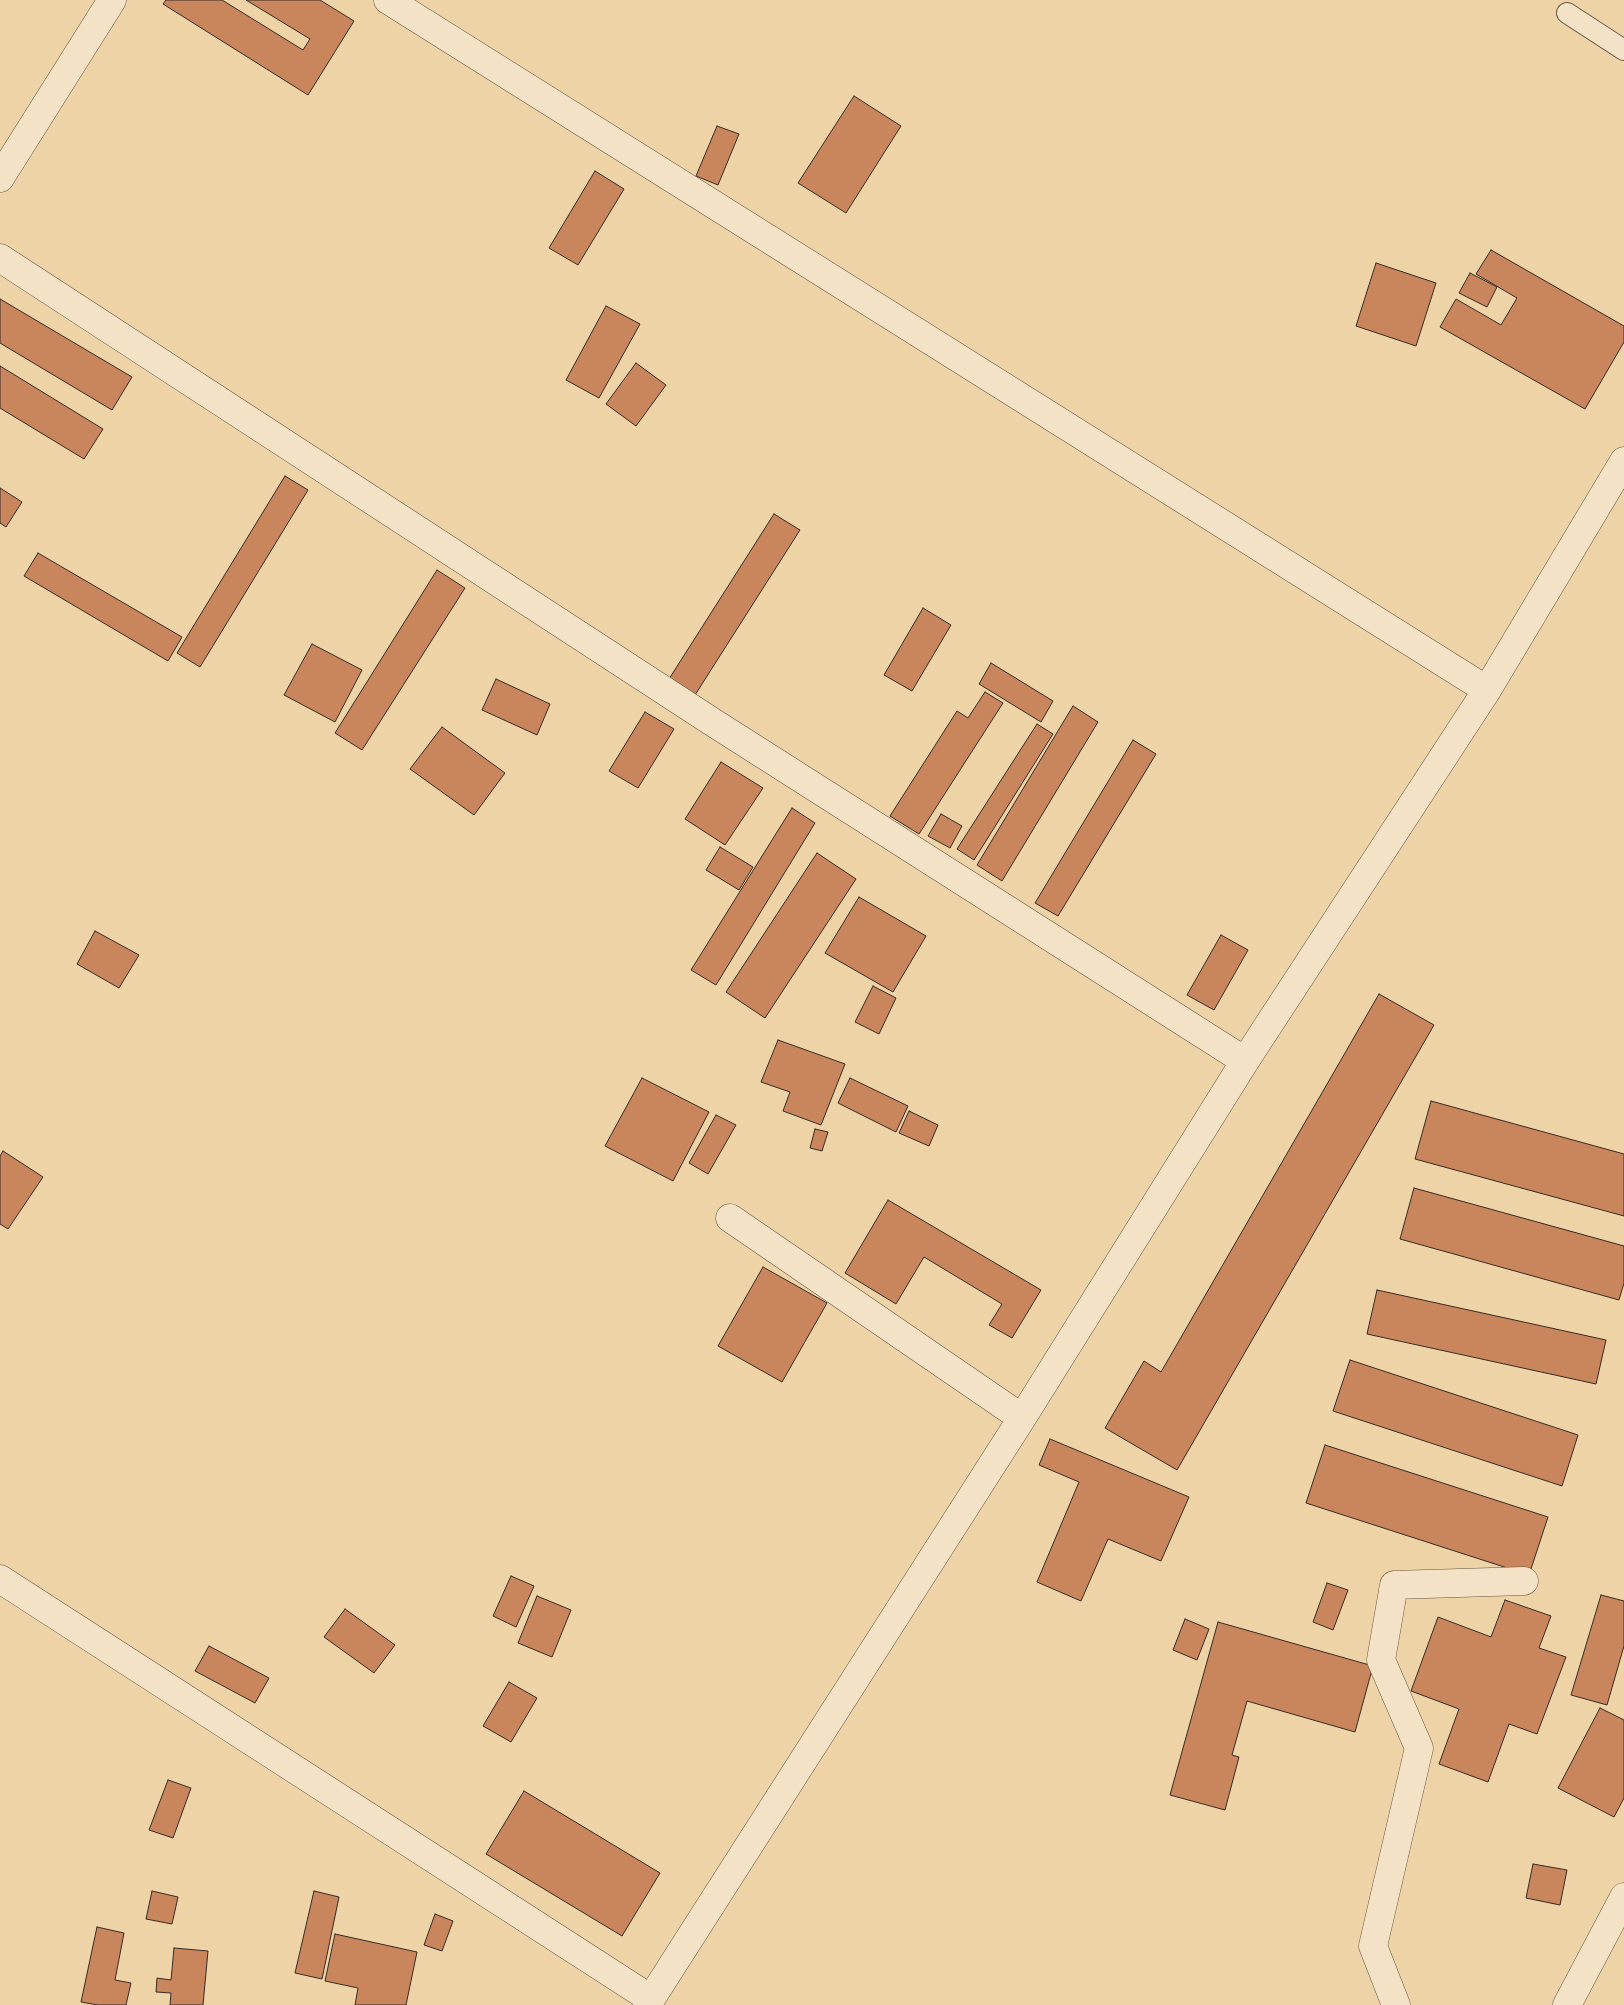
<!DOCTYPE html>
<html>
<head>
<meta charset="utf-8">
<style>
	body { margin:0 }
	canvas { display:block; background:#eed3a7 }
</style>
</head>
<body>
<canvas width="1624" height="2005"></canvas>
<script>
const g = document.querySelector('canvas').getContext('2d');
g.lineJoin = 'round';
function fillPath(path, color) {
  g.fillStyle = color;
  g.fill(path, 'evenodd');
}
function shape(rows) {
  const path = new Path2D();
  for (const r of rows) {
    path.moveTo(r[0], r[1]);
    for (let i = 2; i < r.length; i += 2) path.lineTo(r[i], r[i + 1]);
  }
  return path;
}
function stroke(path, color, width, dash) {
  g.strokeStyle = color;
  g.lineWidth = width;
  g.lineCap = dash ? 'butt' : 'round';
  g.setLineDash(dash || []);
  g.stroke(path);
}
const building = shape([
	[166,0,222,0,303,50,310,39,246,0,320,0,354,21,308,95,163,4,166,0],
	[854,96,901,126,846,213,798,183,854,96],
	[717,126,739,134,718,185,696,176,717,126],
	[595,171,624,189,578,265,549,248,595,171],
	[1491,250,1624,326,1624,342,1585,409,1440,327,1456,299,1501,325,1517,298,1476,274,1491,250],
	[1376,263,1436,283,1416,346,1356,326,1376,263],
	[1470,273,1497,287,1487,307,1459,293,1470,273],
	[0,299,132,377,112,410,0,343,0,299],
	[606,306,640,324,599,398,566,380,606,306],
	[636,363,666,385,636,426,606,404,636,363],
	[0,366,103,429,84,459,0,408,0,366],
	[285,476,308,490,200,667,177,653,285,476],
	[0,488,22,502,6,527,0,523,0,488],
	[774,514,800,530,695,695,669,679,774,514],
	[38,553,182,637,168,661,24,576,38,553],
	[437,570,465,588,362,750,335,733,437,570],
	[923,608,951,625,912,691,884,675,923,608],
	[312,644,362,670,335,722,284,695,312,644],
	[991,663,1053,701,1041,722,979,684,991,663],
	[496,679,550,704,537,735,482,710,496,679],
	[985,692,1003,703,919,834,890,816,957,711,968,718,985,692],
	[1073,706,1098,722,1002,881,977,865,1073,706],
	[645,712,674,729,638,788,609,771,645,712],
	[1037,724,1053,734,974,860,957,849,1037,724],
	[442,727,505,773,474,815,410,769,442,727],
	[1133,740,1156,754,1058,916,1035,903,1133,740],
	[721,762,763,788,725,845,685,819,721,762],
	[792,808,815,823,716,985,691,970,792,808],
	[941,814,962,826,950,848,928,836,941,814],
	[720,847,753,867,739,890,706,870,720,847],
	[817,853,856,879,765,1018,726,992,817,853],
	[859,897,926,936,893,992,825,953,859,897],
	[95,931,139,955,119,988,77,964,95,931],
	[1221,935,1248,950,1214,1010,1187,995,1221,935],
	[873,986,896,998,879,1034,855,1022,873,986],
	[1379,994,1434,1025,1177,1470,1105,1428,1144,1361,1161,1372,1379,994],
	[778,1040,845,1064,821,1125,783,1111,790,1092,761,1082,778,1040],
	[642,1078,709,1112,673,1181,605,1146,642,1078],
	[850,1078,908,1106,896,1132,838,1103,850,1078],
	[1431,1101,1624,1154,1624,1216,1415,1159,1431,1101],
	[909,1111,938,1125,929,1146,899,1133,909,1111],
	[716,1115,736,1125,708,1174,689,1163,716,1115],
	[815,1129,828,1132,822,1151,810,1148,815,1129],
	[3,1151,43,1177,8,1229,0,1224,0,1156,3,1151],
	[1414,1188,1624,1246,1624,1283,1619,1300,1400,1239,1414,1188],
	[888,1200,1041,1290,1012,1338,989,1325,1002,1304,924,1257,896,1304,845,1273,888,1200],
	[763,1267,827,1303,782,1382,718,1346,763,1267],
	[1377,1290,1606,1340,1596,1384,1367,1334,1377,1290],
	[1350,1360,1578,1435,1562,1486,1333,1411,1350,1360],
	[1050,1439,1189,1497,1161,1561,1108,1539,1081,1601,1037,1582,1079,1482,1039,1465,1050,1439],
	[1325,1445,1548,1517,1529,1575,1306,1503,1325,1445],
	[511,1576,534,1586,516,1627,493,1616,511,1576],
	[1327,1583,1348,1590,1333,1630,1313,1622,1327,1583],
	[1601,1595,1624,1601,1624,1646,1607,1705,1571,1695,1601,1595],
	[537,1596,571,1610,552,1657,518,1643,537,1596],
	[1505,1600,1551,1616,1539,1648,1566,1657,1537,1734,1509,1724,1488,1782,1439,1764,1459,1709,1411,1691,1438,1617,1491,1637,1505,1600],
	[345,1609,395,1645,374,1673,324,1637,345,1609],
	[1185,1619,1209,1629,1197,1660,1173,1650,1185,1619],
	[1218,1622,1373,1666,1355,1732,1247,1701,1232,1755,1239,1757,1225,1810,1170,1795,1218,1622],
	[209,1646,269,1678,255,1703,195,1671,209,1646],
	[509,1682,537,1698,511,1742,483,1726,509,1682],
	[1600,1708,1624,1720,1624,1798,1614,1817,1558,1788,1600,1708],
	[168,1780,191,1788,173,1838,149,1830,168,1780],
	[524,1791,660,1873,622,1936,486,1854,524,1791],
	[1533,1864,1567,1870,1560,1905,1526,1898,1533,1864],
	[152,1891,178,1897,172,1924,146,1919,152,1891],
	[314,1891,339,1897,322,1979,295,1973,314,1891],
	[435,1914,453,1921,442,1951,424,1945,435,1914],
	[97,1927,124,1933,115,1980,131,1983,126,2005,98,2005,81,2002,97,1927],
	[335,1934,417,1952,406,2005,355,2005,358,1988,325,1981,335,1934],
	[174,1948,208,1951,203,2005,170,2005,171,1993,156,1992,157,1978,171,1980,174,1948]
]);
fillPath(building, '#c9855c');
stroke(building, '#372b25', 1);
const service = shape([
	[1567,13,1624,50]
]);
const minor = shape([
	[388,0,1487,690],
	[0,178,112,0],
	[0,258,714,723,1245,1061],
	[730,1218,1022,1418],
	[0,1579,651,1999],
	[647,2005,1022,1418,1245,1061,1487,690,1624,461],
	[1396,2005,1373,1946,1419,1748,1381,1660,1394,1585,1524,1581],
	[1567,2005,1624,1897]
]);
stroke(service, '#655546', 22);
stroke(minor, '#655546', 29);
stroke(service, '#f4e2c6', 20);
stroke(minor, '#f4e2c6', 28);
</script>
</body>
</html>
